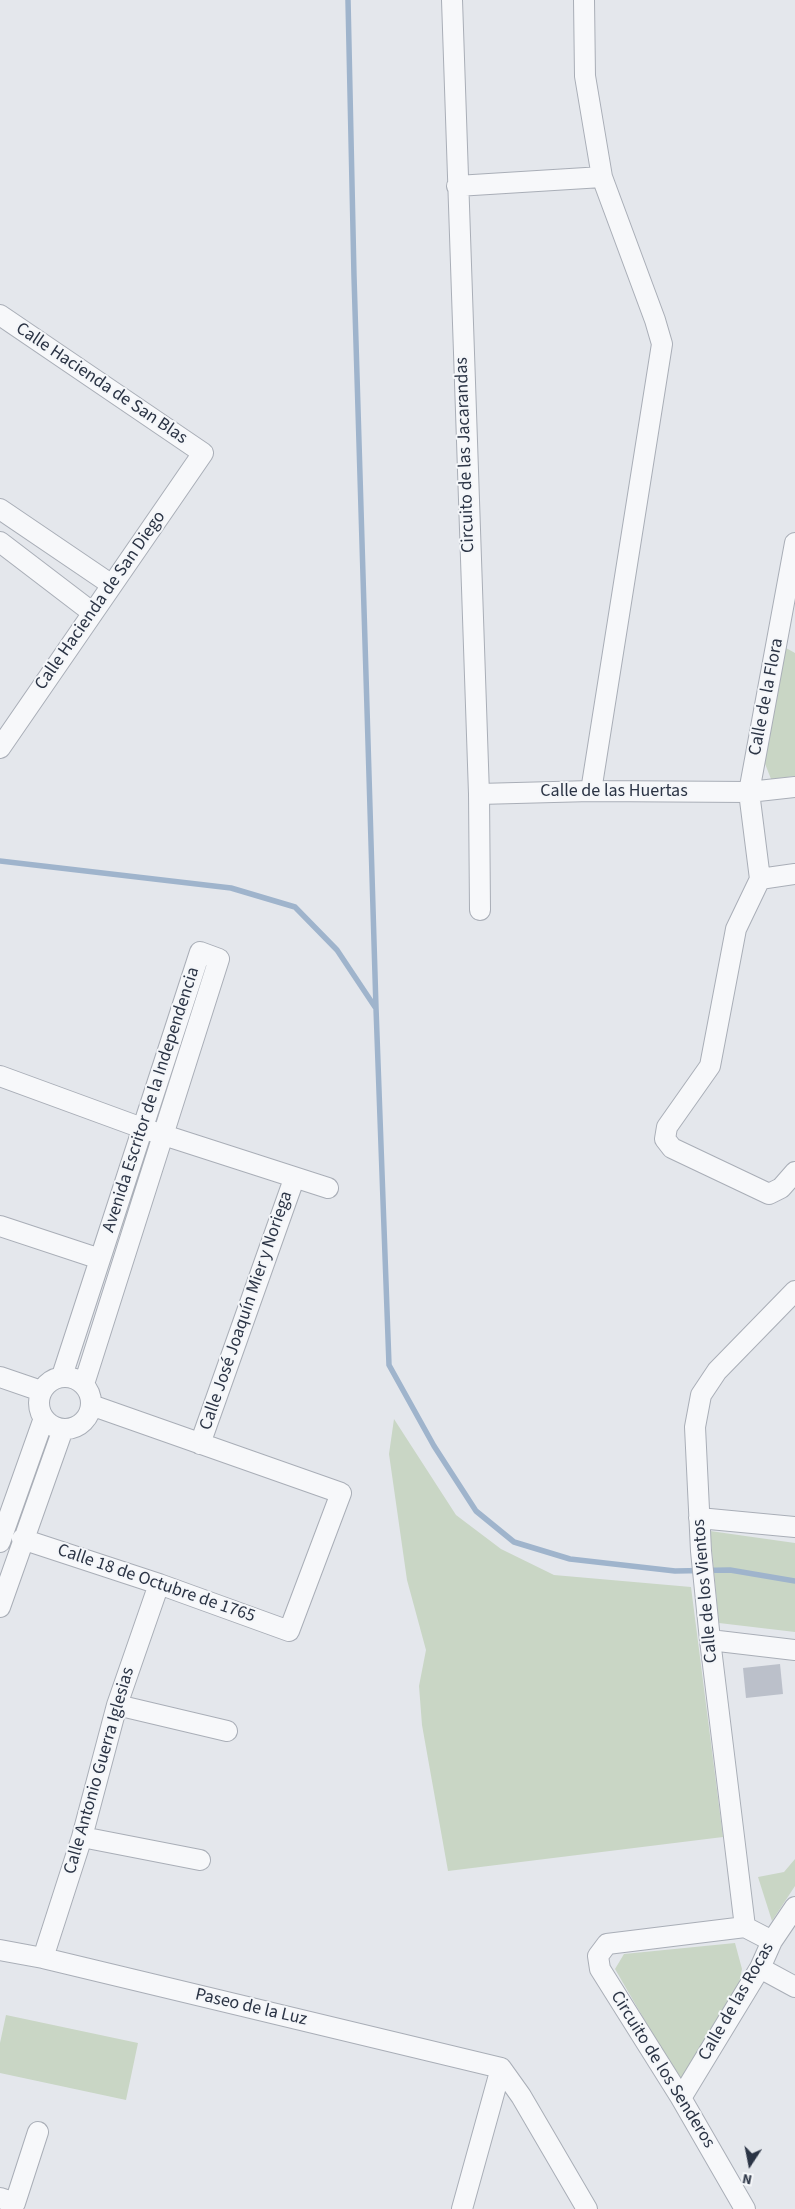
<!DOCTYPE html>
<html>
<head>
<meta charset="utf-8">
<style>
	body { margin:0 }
	#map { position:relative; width:795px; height:2209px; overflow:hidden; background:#e4e7ec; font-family:"Source Sans 3",sans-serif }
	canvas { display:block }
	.north { position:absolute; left:725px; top:2139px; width:50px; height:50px; -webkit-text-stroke:4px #f4f6f9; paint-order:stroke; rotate:191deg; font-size:14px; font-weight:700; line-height:20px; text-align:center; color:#2b3445 }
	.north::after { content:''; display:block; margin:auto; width:18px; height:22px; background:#2b3445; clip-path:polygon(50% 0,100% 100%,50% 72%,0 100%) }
</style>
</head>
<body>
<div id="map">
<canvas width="795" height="2209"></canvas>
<div class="north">N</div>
</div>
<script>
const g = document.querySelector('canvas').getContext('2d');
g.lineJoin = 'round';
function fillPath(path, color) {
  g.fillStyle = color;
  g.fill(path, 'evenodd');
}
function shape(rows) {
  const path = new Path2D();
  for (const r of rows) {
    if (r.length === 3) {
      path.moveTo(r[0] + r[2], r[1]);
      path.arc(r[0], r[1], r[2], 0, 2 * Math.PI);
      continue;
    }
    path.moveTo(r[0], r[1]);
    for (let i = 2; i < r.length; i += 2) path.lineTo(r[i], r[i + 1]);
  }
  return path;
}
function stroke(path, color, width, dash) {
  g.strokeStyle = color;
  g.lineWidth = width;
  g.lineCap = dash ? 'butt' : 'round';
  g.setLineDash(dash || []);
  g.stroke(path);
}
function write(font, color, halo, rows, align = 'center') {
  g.font = font + ' "Source Sans 3",sans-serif';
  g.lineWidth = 4;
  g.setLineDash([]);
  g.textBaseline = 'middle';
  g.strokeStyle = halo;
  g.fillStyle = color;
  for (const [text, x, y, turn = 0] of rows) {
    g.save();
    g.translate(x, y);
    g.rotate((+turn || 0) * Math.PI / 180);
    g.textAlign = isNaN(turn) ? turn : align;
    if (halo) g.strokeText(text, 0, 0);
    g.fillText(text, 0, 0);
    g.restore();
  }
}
fillPath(shape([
	[786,648,795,653,795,776,771,779,762,756],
	[394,1419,456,1515,501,1549,554,1575,691,1587,723,1837,448,1871,422,1725,419,1686,426,1650,407,1580,389,1454],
	[710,1531,795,1543,795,1632,719,1623],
	[795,1859,795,1886,772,1921,758,1877,784,1872],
	[735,1943,742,1969,739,1983,681,2083,615,1969,624,1954],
	[6,2015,138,2043,126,2100,0,2073,0,2043]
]), '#c9d6c5');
stroke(shape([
	[348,0,354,276,376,1008,389,1365,434,1446,476,1511,514,1542,570,1559,675,1571,730,1570,795,1581],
	[0,861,231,888,295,907,337,950,375,1007]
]), '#9fb4cc', 5.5);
fillPath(shape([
	[780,1664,783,1694,746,1698,743,1668]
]), '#bbc0ca');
const minor = shape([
	[452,0,479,794,480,910],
	[584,0,585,76,602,177,655,320,662,344,591,791],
	[457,186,602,177],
	[0,315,203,453,0,748],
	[0,509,112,585],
	[0,542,93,613],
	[795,543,749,792,760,879,736,929,710,1066,667,1127,665,1139,672,1148,769,1194,781,1188,795,1172],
	[479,794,591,791,749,792,795,787],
	[760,879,795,874],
	[0,1076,142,1128,328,1188],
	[0,1226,100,1259],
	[62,1376,200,952,219,959,84,1384],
	[65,1403,26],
	[0,1377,41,1391],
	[200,1444,294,1179],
	[699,1518,795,1527],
	[22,1539,159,1584,289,1631,341,1493,91,1405],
	[0,1542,44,1418],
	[0,1607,63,1429],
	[710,1640,795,1650],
	[117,1705,227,1731],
	[82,1837,200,1860],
	[745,1927,710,1640,701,1551,695,1427,701,1395,717,1371,795,1291],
	[0,1950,43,1958,501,2068],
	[43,1958,82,1837,117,1705,159,1584],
	[760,1968,795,1987],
	[501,2068,521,2096,587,2209],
	[681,2098,760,1968,772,1941,795,1907],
	[0,2198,15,2203,38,2132],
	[462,2209,501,2068],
	[745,2209,681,2098,600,1969,598,1956,607,1944,745,1927,772,1941]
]);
stroke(minor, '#a9aeb7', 22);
stroke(minor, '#f7f8fa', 20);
write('18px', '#2b3445', '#f4f6f9', [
	["Calle Hacienda de San Blas",101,384,34],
	["Circuito de las Jacarandas",466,455,-92],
	["Calle Hacienda de San Diego",101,601,-55],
	["Calle de la Flora",767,697,-79],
	["Calle de las Huertas",614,792],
	["Avenida Escritor de la Independencia",152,1100,-72],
	["Calle José Joaquín Mier y Noriega",247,1311,-71],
	["Calle 18 de Octubre de 1765",156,1584,19],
	["Calle de los Vientos",706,1591,-95],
	["Calle Antonio Guerra Iglesias",100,1771,-74],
	["Calle de las Rocas",737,2002,-60],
	["Paseo de la Luz",251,2008,13],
	["Circuito de los Senderos",662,2070,58]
]);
</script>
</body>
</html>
